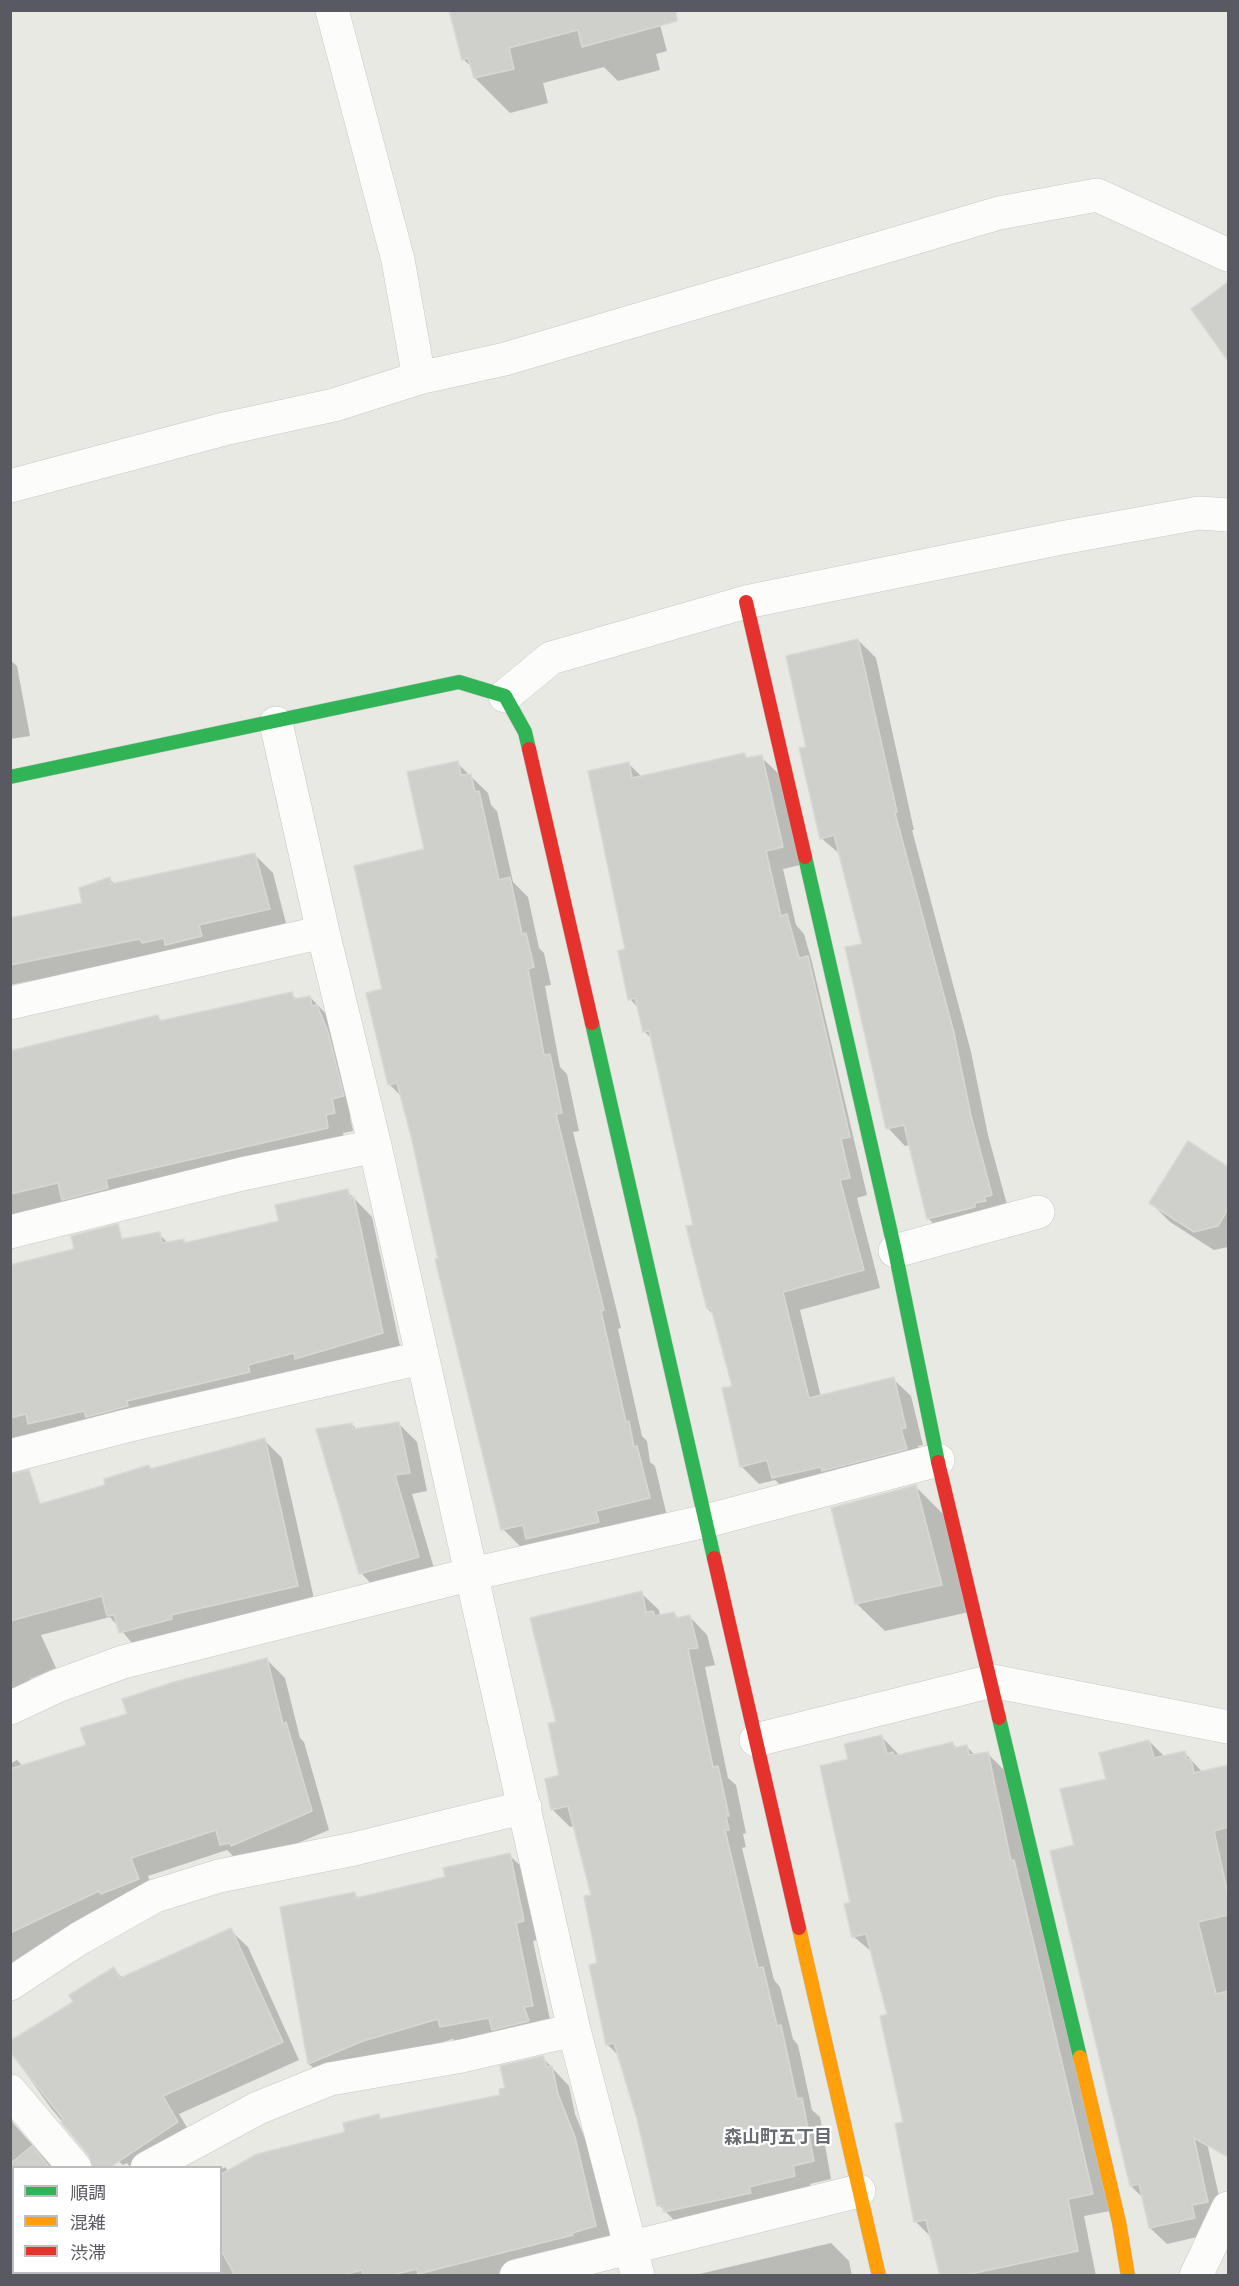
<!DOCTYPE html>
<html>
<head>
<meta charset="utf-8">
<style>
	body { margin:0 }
	#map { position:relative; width:1239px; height:2286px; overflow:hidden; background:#e9e9e4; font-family:"Archivo Narrow","Noto Sans JP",sans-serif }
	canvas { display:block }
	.frame { position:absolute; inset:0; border:12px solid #595a61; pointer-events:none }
	.legend { position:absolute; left:12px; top:2166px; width:210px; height:108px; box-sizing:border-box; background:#fff; border:2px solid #bdbdc0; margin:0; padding:8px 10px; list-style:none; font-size:18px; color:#595a61 }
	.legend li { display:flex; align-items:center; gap:12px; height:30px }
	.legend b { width:30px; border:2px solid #bdbdc0 }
</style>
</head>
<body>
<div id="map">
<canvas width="1239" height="2286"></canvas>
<div class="frame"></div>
<ul class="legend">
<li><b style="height:8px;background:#30b455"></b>順調</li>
<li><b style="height:8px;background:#ff9f0a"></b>混雑</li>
<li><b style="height:8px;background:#e5322d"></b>渋滞</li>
</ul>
</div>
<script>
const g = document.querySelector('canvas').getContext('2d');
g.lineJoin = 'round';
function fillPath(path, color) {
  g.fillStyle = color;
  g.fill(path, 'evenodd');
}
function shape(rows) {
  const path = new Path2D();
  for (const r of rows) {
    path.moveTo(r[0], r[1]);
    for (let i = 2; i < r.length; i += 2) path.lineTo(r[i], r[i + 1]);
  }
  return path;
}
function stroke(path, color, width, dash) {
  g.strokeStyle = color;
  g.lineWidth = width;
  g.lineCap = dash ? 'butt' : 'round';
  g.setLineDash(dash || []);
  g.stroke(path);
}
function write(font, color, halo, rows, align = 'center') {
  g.font = font + ' "Archivo Narrow","Noto Sans JP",sans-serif';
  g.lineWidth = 4.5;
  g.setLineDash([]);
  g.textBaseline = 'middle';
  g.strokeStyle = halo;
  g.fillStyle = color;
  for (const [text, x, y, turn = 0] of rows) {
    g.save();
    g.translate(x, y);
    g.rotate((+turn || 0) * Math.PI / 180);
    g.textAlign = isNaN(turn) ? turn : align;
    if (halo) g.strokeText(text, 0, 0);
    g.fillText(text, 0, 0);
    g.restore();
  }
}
fillPath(shape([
	[451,10,656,10,667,51,656,54,660,70,618,81,604,67,543,83,548,103,510,113,475,78,473,68,463,59],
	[1228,283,1228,359,1193,310],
	[858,640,876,658,914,830,912,830,971,1052,988,1135,1009,1212,946,1236,928,1218,910,1145,905,1146,888,1128,863,945,841,855,821,838,808,748],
	[10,660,17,666,30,736,10,739],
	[744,754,748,759,761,757,779,774,800,865,783,869,796,925,804,934,812,962,867,1195,857,1198,880,1288,800,1310,821,1397,893,1379,911,1396,923,1445,918,1446,923,1466,791,1495,775,1480,759,1484,741,1466,734,1387,714,1315,708,1309,695,1226,652,1039,644,1031,639,1009,630,999,627,951,628,763,642,777],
	[457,763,488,793,491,805,497,811,513,882,528,897,539,948,544,953,551,985,545,986,560,1067,567,1074,579,1131,573,1132,621,1328,618,1329,642,1436,647,1441,650,1462,655,1466,667,1516,521,1547,503,1529,450,1319,413,1140,402,1097,389,1084,384,990,426,850],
	[255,855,273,873,287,927,157,956,10,985,10,920,84,904,109,879,115,884],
	[291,994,298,1000,310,997,328,1016,361,1114,350,1117,353,1131,343,1133,346,1146,10,1216,10,1050,22,1050,157,1016,163,1022],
	[1189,1143,1228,1169,1228,1247,1214,1250,1170,1222,1151,1203],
	[347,1191,372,1217,401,1351,10,1441,10,1273,159,1234,169,1244,183,1241,186,1244,281,1222],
	[398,1423,417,1442,427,1491,412,1494,436,1575,379,1592,361,1573,352,1424,357,1430],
	[264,1440,282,1458,315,1603,138,1650,110,1617,41,1635,56,1668,30,1679,33,1686,10,1699,10,1512,107,1486,149,1467,152,1470],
	[916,1487,944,1515,969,1612,885,1631,856,1603],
	[641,1593,659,1610,660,1616,674,1613,679,1619,690,1617,707,1635,715,1665,705,1667,728,1778,736,1785,746,1833,743,1834,746,1847,742,1848,774,1980,780,1987,793,2039,798,2045,812,2110,820,2117,831,2179,810,2184,812,2194,683,2229,659,2205,624,2067,621,2058,607,2044,593,1896,575,1826,570,1827,552,1809,561,1777,558,1723],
	[267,1660,285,1678,300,1738,304,1742,329,1830,250,1863,240,1863,227,1850,148,1876,157,1898,117,1909,35,1948,38,1953,10,1973,10,1764,17,1760,23,1766,87,1746,129,1715],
	[882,1737,900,1756,952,1743,958,1749,966,1746,976,1756,988,1754,1005,1771,1110,2211,1084,2216,1096,2276,943,2276,932,2238,916,2222,889,2015,873,1953,853,1936,850,1761],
	[1149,1741,1165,1757,1184,1752,1203,1773,1228,1767,1228,2112,1199,2118,1202,2121,1224,2218,1210,2234,1167,2244,1150,2228,1143,2198,1131,2186,1076,1846,1108,1780],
	[509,1855,528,1873,542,1939,533,1941,551,2024,460,2045,453,2039,382,2060,328,2082,309,2064,282,1909,354,1894,359,1898,447,1878],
	[230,1930,248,1947,299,2060,179,2114,195,2141,131,2168,127,2163,123,2165,107,2150,84,2148,51,2108,10,2051,75,2003,113,1969,123,1978],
	[543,2058,569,2086,575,2114,592,2156,613,2244,529,2276,77,2276,79,2272,220,2272,220,2170,225,2167,229,2172,346,2133,378,2116,383,2120,502,2096],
	[10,2116,13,2123,53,2168,14,2168,14,2244,10,2248],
	[831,2243,849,2261,852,2276,691,2276]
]), '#0003');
const building = shape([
	[449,10,676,10,677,21,582,47,578,30,509,48,514,69,474,78,468,58,462,60,449,10],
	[1228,282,1228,361,1191,309,1228,282],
	[858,639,897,812,895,813,954,1033,971,1116,992,1195,984,1197,986,1201,975,1203,975,1207,927,1219,904,1125,886,1129,845,947,862,944,834,835,820,839,799,748,806,747,786,656,858,639],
	[744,753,746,758,762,755,783,847,766,851,781,916,787,914,799,958,808,956,850,1137,841,1139,850,1178,840,1180,864,1270,783,1292,809,1398,894,1377,906,1428,901,1429,907,1449,822,1471,821,1467,772,1478,767,1460,740,1467,722,1388,732,1386,711,1308,707,1309,686,1226,693,1225,649,1031,643,1032,635,998,628,1000,618,951,625,949,588,771,629,762,632,778,744,753],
	[458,761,461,775,471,774,475,792,479,791,499,880,510,877,522,934,526,933,534,967,528,969,544,1055,550,1054,562,1113,556,1114,604,1310,601,1311,626,1422,629,1421,634,1447,637,1446,650,1498,596,1511,599,1522,526,1539,523,1525,501,1530,435,1259,438,1259,412,1140,397,1083,388,1085,366,993,382,989,354,866,424,849,407,772,458,761],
	[255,853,270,909,199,925,202,936,165,945,164,938,142,943,140,939,10,965,10,918,82,903,79,888,110,877,111,884,255,853],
	[292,992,294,999,310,996,312,1006,317,1005,328,1032,344,1096,332,1099,335,1113,326,1115,328,1128,106,1179,108,1188,62,1200,58,1183,10,1194,10,1051,158,1015,159,1021,292,992],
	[1188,1141,1228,1167,1228,1209,1218,1226,1194,1232,1149,1203,1188,1141],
	[348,1189,350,1198,354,1197,383,1333,295,1359,294,1353,248,1365,250,1372,127,1401,128,1406,86,1417,84,1411,28,1424,26,1414,10,1418,10,1265,74,1249,71,1236,118,1224,122,1239,160,1232,162,1243,184,1239,184,1243,279,1221,275,1205,348,1189],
	[399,1422,410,1473,395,1475,419,1557,359,1574,316,1429,352,1423,353,1429,399,1422],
	[265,1438,298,1586,171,1615,172,1619,119,1633,114,1615,107,1616,102,1596,10,1621,10,1474,29,1470,40,1504,105,1485,104,1479,149,1465,150,1469,265,1438],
	[916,1485,942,1585,855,1604,831,1508,916,1485],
	[642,1591,646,1612,653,1611,655,1616,674,1612,676,1618,690,1615,698,1648,688,1649,713,1767,718,1766,729,1816,726,1816,729,1830,725,1830,758,1968,763,1967,777,2026,781,2025,797,2099,802,2098,814,2161,793,2166,795,2176,749,2187,751,2193,664,2212,662,2205,657,2206,637,2119,614,2043,606,2045,589,1965,597,1963,584,1896,591,1895,568,1806,551,1810,545,1779,559,1775,548,1723,556,1722,530,1618,642,1591],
	[267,1658,283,1724,286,1722,312,1811,231,1846,230,1843,220,1845,216,1830,131,1858,139,1879,101,1894,99,1891,10,1933,10,1769,86,1745,80,1728,127,1714,122,1699,174,1682,267,1658],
	[882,1735,887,1754,893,1752,894,1756,953,1742,954,1748,967,1745,969,1755,988,1752,1011,1861,1014,1860,1093,2194,1068,2199,1078,2251,961,2276,940,2276,926,2220,914,2222,895,2124,903,2122,880,2016,887,2014,866,1934,852,1937,844,1904,850,1902,820,1766,848,1759,844,1744,882,1735],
	[1149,1740,1154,1758,1185,1751,1187,1760,1191,1759,1194,1773,1228,1765,1228,1827,1214,1831,1228,1895,1228,1915,1198,1922,1216,1994,1228,1991,1228,2157,1194,2138,1208,2202,1192,2205,1195,2218,1149,2228,1139,2184,1130,2186,1050,1851,1074,1845,1060,1789,1106,1779,1099,1753,1149,1740],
	[510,1853,524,1921,516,1923,533,2006,524,2007,529,2021,492,2030,489,2018,440,2027,438,2019,363,2041,308,2064,280,1907,355,1892,356,1898,445,1877,443,1868,510,1853],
	[231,1928,283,2042,163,2096,178,2122,109,2168,93,2168,89,2156,61,2122,63,2119,10,2052,10,2041,73,2002,69,1995,114,1967,120,1978,231,1928],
	[543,2056,547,2067,552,2066,558,2094,575,2137,596,2226,572,2233,573,2235,418,2274,417,2269,388,2276,363,2276,362,2270,339,2276,235,2276,220,2248,220,2175,257,2154,345,2132,343,2123,379,2114,380,2119,500,2095,499,2089,505,2088,500,2066,543,2056],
	[32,2146,50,2168,10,2168,10,2164,32,2146]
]);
fillPath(building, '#cfd0cc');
stroke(building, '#d8d8d3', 1.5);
const street = shape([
	[332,10,398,260,419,378],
	[10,486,224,429,334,405,419,378,505,359,999,213,1097,195,1228,255],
	[505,696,551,658,746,602,1061,538,1199,513,1228,515],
	[276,723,323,932,375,1146,574,2030,638,2276],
	[10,1003,323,932],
	[10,1232,242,1174,375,1146],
	[895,1251,1038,1212],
	[10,1456,126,1426,421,1358],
	[10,1708,57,1686,123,1662,472,1574,706,1521,938,1460],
	[756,1740,992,1681,1228,1727],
	[10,1984,80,1938,155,1896,219,1876,354,1849,525,1807],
	[10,2091,75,2168],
	[147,2168,258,2108,330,2079,462,2056,574,2030],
	[18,2276,20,2272],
	[516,2276,859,2191],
	[1196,2276,1228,2208]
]);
const fast = shape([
	[10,777,459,682,505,696,525,732,529,749],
	[805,857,895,1251,938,1462],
	[592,1023,714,1558],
	[999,1718,1080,2057]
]);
const slow = shape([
	[799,1928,879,2276],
	[1080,2057,1119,2222,1128,2276]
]);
const jam = shape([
	[746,602,805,857],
	[529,749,592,1023],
	[938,1462,999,1718],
	[714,1558,799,1928]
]);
stroke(street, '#c6c7c6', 34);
stroke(fast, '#c6c6c6', 15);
stroke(slow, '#c6c6c6', 15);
stroke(jam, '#c6c6c6', 15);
stroke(street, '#fcfcfb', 33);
stroke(fast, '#30b455', 14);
stroke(slow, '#ff9f0a', 14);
stroke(jam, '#e5322d', 14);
write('bold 18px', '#6a6c73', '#fff', [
	["森山町五丁目",778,2138]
]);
</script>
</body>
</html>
